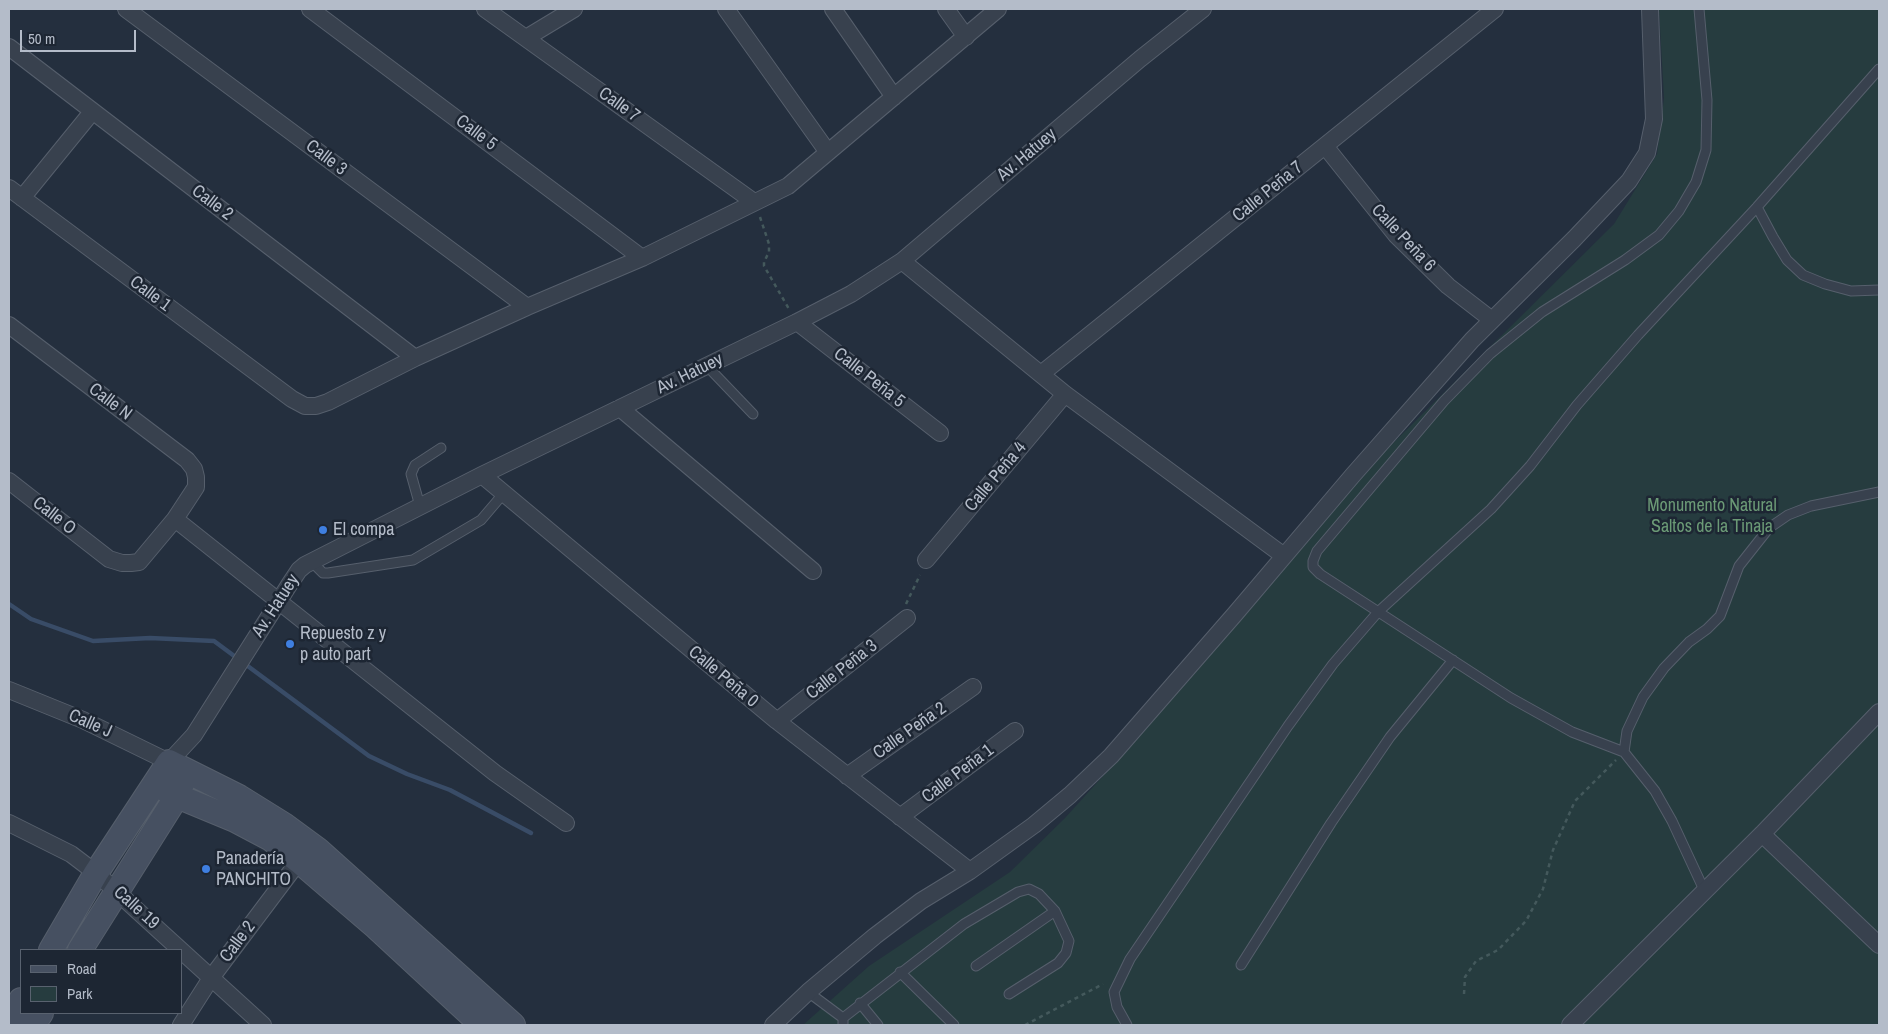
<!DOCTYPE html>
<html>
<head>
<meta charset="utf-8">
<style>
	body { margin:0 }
	#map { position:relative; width:1888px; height:1034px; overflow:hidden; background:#242f3e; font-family:"Archivo Narrow",sans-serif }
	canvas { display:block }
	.frame { position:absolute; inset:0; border:10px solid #b4bcc9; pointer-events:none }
	.legend { position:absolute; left:20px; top:949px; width:162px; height:65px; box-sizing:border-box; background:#1d2633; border:1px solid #59626f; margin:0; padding:6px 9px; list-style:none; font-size:15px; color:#b4bcc9 }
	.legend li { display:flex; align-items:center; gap:10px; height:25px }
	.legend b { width:25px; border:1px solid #59626f }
	.scale { position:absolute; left:20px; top:30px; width:116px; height:22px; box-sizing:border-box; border:2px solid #b4bcc9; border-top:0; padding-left:6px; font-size:15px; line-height:18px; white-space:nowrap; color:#b4bcc9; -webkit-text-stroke:4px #1d2633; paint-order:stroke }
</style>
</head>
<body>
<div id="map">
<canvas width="1888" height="1034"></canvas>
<div class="frame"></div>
<ul class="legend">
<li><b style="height:6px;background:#465061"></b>Road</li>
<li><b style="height:14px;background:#263c3f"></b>Park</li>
</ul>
<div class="scale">50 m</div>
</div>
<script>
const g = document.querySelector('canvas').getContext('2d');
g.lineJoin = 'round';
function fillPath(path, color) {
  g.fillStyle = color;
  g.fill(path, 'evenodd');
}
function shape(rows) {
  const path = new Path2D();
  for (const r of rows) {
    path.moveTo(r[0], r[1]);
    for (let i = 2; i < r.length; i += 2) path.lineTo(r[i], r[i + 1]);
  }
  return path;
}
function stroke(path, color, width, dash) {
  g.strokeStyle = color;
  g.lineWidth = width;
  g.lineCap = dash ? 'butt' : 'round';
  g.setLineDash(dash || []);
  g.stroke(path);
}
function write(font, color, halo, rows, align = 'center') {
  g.font = font + ' "Archivo Narrow",sans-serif';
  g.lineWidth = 5;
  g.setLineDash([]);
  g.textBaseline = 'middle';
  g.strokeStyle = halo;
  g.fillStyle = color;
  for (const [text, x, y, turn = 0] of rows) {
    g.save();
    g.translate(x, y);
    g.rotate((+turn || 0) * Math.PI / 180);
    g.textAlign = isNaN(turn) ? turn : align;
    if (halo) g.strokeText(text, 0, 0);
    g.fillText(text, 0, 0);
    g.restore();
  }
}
fillPath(shape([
	[1659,9,1879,9,1879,1025,803,1025,869,966,1010,872,1065,818,1142,733,1247,613,1372,464,1614,224,1657,154,1664,98]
]), '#263c3f');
stroke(shape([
	[9,604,31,619,93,641,150,638,214,641,369,756,407,774,450,790,531,833]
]), '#394c67', 4.5);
const service = shape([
	[1699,9,1707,100,1706,150,1696,182,1679,211,1659,235,1625,260,1542,312,1490,354,1444,401,1317,551,1313,561,1313,567,1320,574,1511,698,1572,732,1624,752,1655,791,1672,821,1705,892],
	[1757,207,1773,237,1787,260,1803,275,1825,284,1851,291,1879,290],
	[707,366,753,414],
	[420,506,411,474,415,465,441,448],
	[311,561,323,573,328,573,413,560,481,520,504,493],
	[1624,752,1627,731,1643,697,1664,668,1689,642,1707,629,1720,616,1739,566,1769,528,1788,515,1811,506,1879,492],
	[1241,965,1331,823,1390,737,1453,660],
	[976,966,1055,911],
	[900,972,954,1025],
	[808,992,843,1018],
	[860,1003,878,1025],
	[843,1025,843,1018,964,924,1018,892,1029,889,1039,894,1055,911,1069,941,1066,953,1058,963,1009,994],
	[1127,1025,1117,1007,1114,992,1130,959,1288,726,1333,664,1378,612,1491,509,1530,466,1577,405,1638,335,1757,207,1879,69]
]);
const minor = shape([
	[126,9,527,307],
	[310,9,642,258],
	[485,9,754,202],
	[726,9,827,151],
	[833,9,894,97],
	[946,9,966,37],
	[526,38,574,9],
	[9,47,415,358],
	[1325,146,1396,235,1448,286,1492,320],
	[9,188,292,399,305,406,316,406,328,402,415,358,527,307,642,258,788,186,998,9],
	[22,198,92,112],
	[902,261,1065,394,1284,556],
	[797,322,940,433],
	[9,325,187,460,194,469,196,477,196,487,175,519,139,562,131,563,122,563,109,559,9,481],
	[1041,374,1495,9],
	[620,408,813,571],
	[482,475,777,721,970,871],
	[175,519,495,773,566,823],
	[926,560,1065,394],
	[9,690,83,720,169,762,194,735,289,585,299,570,305,565,482,475,797,322,851,294,902,261,1140,59,1203,9],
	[777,721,907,618],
	[847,776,973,687],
	[900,817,1015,731],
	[9,823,71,854,96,873,263,1025],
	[1762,834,1879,945],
	[181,1025,211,978,299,861],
	[773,1025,808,992,875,936,921,901,970,871,1034,825,1070,795,1111,756,1235,614,1353,475,1472,340,1574,239,1629,181,1647,153,1654,119,1650,9],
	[1570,1025,1762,834,1879,712]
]);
const secondary = shape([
	[156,784,177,796,235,820,271,839,299,861,376,927,482,1025],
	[51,950,96,873,169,762,239,797,284,825,318,850,513,1025],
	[80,950,177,796,183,781],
	[9,1022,21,1000],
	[33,1025,41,1013]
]);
stroke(service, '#565f6c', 11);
stroke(minor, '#565f6c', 18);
stroke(secondary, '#565f6c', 26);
stroke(shape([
	[760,217,769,244,769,252,764,262,764,266,789,309],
	[906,604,920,575],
	[1464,994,1465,977,1476,961,1498,950,1526,921,1543,889,1553,850,1575,801,1616,760],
	[1025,1025,1103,984]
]), '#44595c', 2.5, [4, 4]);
stroke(service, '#38414e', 9);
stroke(minor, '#38414e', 16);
stroke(secondary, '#465061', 24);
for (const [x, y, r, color] of [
	[323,530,5,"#3f7fe0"],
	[290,644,5,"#3f7fe0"],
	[206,869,5,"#3f7fe0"]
]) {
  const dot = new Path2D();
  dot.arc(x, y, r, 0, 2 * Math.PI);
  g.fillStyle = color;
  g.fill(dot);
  stroke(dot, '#1d2633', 2);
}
write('18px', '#b4bcc9', '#1d2633', [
	["Calle 7",619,105,36],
	["Calle 5",476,133,37],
	["Av. Hatuey",1027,155,-40],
	["Calle 3",326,158,37],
	["Calle Peña 7",1268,192,-39],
	["Calle 2",212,203,37],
	["Calle Peña 6",1403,238,47],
	["Calle 1",150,294,37],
	["Av. Hatuey",690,374,-26],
	["Calle Peña 5",869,378,38],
	["Calle N",110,402,37],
	["Calle Peña 4",996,477,-50],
	["Calle O",54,516,38],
	["Av. Hatuey",276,606,-57],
	["Calle Peña 3",842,670,-38],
	["Calle Peña 0",723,677,40],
	["Calle J",90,724,24],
	["Calle Peña 2",910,731,-35],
	["Calle Peña 1",958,774,-37],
	["Calle 19",136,908,42],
	["Calle 2",238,942,-53]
]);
write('18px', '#6b9a76', '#1d2633', [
	["Monumento Natural",1712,506],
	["Saltos de la Tinaja",1712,527]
]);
write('18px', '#b4bcc9', '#1d2633', [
	["El compa",333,530],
	["Repuesto z y",300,634],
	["p auto part",300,655],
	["Panadería",216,859],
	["PANCHITO",216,880]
], 'left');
</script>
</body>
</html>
